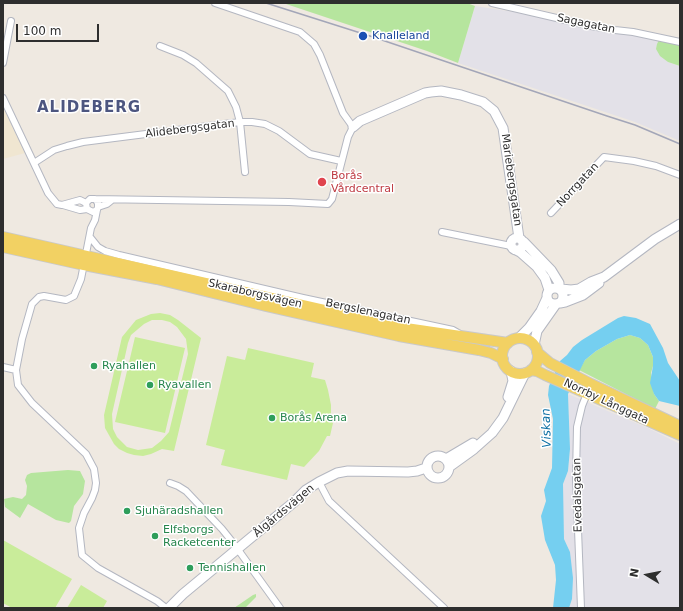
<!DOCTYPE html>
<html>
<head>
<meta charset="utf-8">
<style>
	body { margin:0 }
	#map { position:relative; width:683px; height:611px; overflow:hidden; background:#efe9e1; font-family:"DejaVu Sans",sans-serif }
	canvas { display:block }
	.frame { position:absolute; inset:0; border:4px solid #2e2e2e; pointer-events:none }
	.north { position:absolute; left:627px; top:555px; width:40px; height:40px; -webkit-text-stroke:3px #fff; paint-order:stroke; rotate:280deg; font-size:11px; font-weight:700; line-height:16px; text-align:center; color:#2e2e2e }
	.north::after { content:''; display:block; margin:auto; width:14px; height:18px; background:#2e2e2e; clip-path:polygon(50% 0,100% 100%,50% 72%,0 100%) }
	.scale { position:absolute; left:16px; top:24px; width:83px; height:18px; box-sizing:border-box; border:2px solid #2e2e2e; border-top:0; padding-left:5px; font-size:12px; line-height:14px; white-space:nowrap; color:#2e2e2e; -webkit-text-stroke:3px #fff; paint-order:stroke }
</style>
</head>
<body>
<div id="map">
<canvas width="683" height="611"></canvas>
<div class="frame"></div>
<div class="north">N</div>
<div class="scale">100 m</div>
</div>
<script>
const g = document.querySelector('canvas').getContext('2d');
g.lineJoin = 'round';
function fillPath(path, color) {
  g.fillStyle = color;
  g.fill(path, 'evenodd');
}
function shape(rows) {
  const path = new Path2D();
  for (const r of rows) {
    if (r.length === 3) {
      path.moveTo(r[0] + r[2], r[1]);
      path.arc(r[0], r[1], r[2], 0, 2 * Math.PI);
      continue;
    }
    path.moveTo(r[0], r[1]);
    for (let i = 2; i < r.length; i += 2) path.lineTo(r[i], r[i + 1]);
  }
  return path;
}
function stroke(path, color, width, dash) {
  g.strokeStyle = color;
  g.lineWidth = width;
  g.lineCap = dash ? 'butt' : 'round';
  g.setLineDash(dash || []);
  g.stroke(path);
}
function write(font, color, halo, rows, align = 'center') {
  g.font = font + ' "DejaVu Sans",sans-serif';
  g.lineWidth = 3;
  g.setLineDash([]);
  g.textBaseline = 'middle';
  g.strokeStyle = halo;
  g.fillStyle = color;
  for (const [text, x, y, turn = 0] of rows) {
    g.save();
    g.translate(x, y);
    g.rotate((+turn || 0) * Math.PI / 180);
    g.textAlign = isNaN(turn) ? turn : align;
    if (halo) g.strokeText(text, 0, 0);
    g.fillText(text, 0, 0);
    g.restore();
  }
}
fillPath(shape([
	[475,6,534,15,659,40,668,62,680,66,680,141,635,122,458,63],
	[568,394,650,429,680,444,680,608,569,608,572,599,570,552,564,539,563,509,563,484,568,471,570,449]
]), '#e3e1e8');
fillPath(shape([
	[3,107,25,153,3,159]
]), '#f0e6d1');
fillPath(shape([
	[283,3,467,3,475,6,458,63,427,51],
	[659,40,680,45,680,66,668,62,660,56,656,49,657,44],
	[630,335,640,338,648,345,653,357,653,366,651,373,654,394,659,401,655,409,579,370,585,360,596,351,617,339],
	[68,470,80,471,85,481,83,494,74,506,71,521,69,523,56,520,28,504,20,518,5,507,4,499,13,497,22,499,26,495,27,486,25,480,27,475,31,473],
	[256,594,256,597,245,608,234,608,253,595]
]), '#b6e59e');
fillPath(shape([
	[160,313,170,315,178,320,201,338,174,451,162,449,151,454,143,456,134,455,127,453,119,449,114,444,105,428,104,415,122,337,136,320,151,314],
	[152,320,162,320,170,322,177,327,186,339,188,354,169,432,161,441,152,448,138,450,127,447,117,437,113,429,112,414,128,343,131,335,144,324],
	[135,337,185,348,165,433,115,422],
	[248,348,314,363,311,377,325,380,328,390,331,405,331,422,333,423,330,436,327,436,319,451,304,467,291,464,287,480,221,465,225,450,206,445,227,356,245,360],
	[3,540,72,579,55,608,12,608,3,603],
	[81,585,107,601,103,608,67,608]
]), '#c9ec9a');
fillPath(shape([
	[624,316,636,318,650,324,663,348,668,363,680,381,680,406,659,401,654,394,650,383,653,366,653,357,648,345,640,338,630,335,617,339,596,351,585,360,568,394,570,449,568,471,563,484,564,539,570,552,573,578,572,599,569,608,553,608,556,580,555,565,545,540,541,516,546,501,544,490,552,468,553,419,548,395,549,386,560,361,567,355,573,347,582,340,618,318]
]), '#75cff0');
const street = shape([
	[492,3,591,26,615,30,633,32,680,42],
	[160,46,183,55,196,63,228,91,236,107,240,122,245,172],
	[3,63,11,21],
	[3,98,48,193,57,204,62,205,80,200,86,203],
	[34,163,54,150,67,146,83,142,240,122,252,122,265,124,279,131,310,154,341,161],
	[93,199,289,202,328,204,332,199,348,137,353,127,343,113,320,55,314,44,300,32,215,3],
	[63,205,80,210,87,209],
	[98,207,98,203,95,199,90,199,86,203,87,209,93,212,97,210,98,207,107,204,112,200],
	[97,210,95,220,91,228,81,279,74,296,66,300,44,296,39,297,32,304,22,339,16,370,18,385,32,403,86,454,94,469,96,483,95,490,92,498,84,513,79,528,82,555,98,568,157,601,166,608],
	[551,213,604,157,634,161,656,166,680,175],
	[442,232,511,246],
	[90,237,98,247,105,251,119,255,303,298,453,330,460,334],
	[3,367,16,370],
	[319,482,329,501,444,608],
	[170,483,178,486,186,491,222,529,234,544,280,608],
	[581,608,576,477,577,427,582,406,588,391]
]);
const secondary = shape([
	[353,127,360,121,425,93,431,92,441,91,461,95,483,102,494,111,503,128,519,238],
	[517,244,6],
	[524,242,551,270,559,283,559,288],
	[516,250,520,252,537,267,545,278,549,290],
	[555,296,8],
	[561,289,571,290,579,289,591,282,604,277,655,239,680,224],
	[560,303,565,302,583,295,599,283],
	[519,338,529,328,541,311,547,298],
	[534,345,537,331,556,304],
	[508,397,513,381,511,371],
	[438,467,11],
	[446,459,473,443],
	[449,467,474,449,492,433,503,418,525,373],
	[169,608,183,594,294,502,306,490,319,482,337,473,348,471,408,472,417,471,426,468]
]);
const primary = shape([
	[3,237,399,327,508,343],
	[3,247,84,265,157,279,266,306,399,336,479,350,491,353,503,359],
	[520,356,18],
	[537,352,550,363,591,384,680,426],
	[531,370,537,371,545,375,680,435]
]);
stroke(street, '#b4b7c1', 8);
stroke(secondary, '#b4b7c1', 11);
stroke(primary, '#c9c9c9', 12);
stroke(street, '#fff', 6);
stroke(secondary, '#fff', 9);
stroke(primary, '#f2d163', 10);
stroke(shape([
	[266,3,370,36,607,116,635,125,680,144]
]), '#a3a6b8', 1.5);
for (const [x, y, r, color] of [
	[363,36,5,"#1a4fb4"],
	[322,182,5,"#e0444e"],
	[94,366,4,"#2e9e5b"],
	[150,385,4,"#2e9e5b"],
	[272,418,4,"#2e9e5b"],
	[127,511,4,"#2e9e5b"],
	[155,536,4,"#2e9e5b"],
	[190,568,4,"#2e9e5b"]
]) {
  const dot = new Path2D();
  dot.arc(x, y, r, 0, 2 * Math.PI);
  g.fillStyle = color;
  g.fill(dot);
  stroke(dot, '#fff', 1.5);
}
write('11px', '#2e2e2e', '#fff', [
	["Sagagatan",586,24,12],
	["Alidebergsgatan",190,129,-7],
	["Mariebergsgatan",511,180,82],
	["Norrgatan",578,185,-47],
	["Skaraborgsvägen",255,294,13],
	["Bergslenagatan",368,312,12],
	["Norrby Långgata",606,402,25],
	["Evedalsgatan",578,495,-91],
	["Ålgårdsvägen",284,511,-40]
]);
write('11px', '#164399', '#fff', [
	["Knalleland",372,36]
], 'left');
write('11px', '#be3a42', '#fff', [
	["Borås",331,176],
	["Vårdcentral",331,189]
], 'left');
write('11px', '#27864d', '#fff', [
	["Ryahallen",102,366],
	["Ryavallen",158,385],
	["Borås Arena",280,418],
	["Sjuhäradshallen",135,511],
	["Elfsborgs",163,530],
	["Racketcenter",163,543],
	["Tennishallen",198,568]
], 'left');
write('italic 12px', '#0d6fa3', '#fff', [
	["Viskan",547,428,-92]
]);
g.letterSpacing = '1px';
write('bold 15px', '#4d5680', '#fff', [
	["ALIDEBERG",89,108]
]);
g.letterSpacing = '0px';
</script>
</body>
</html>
